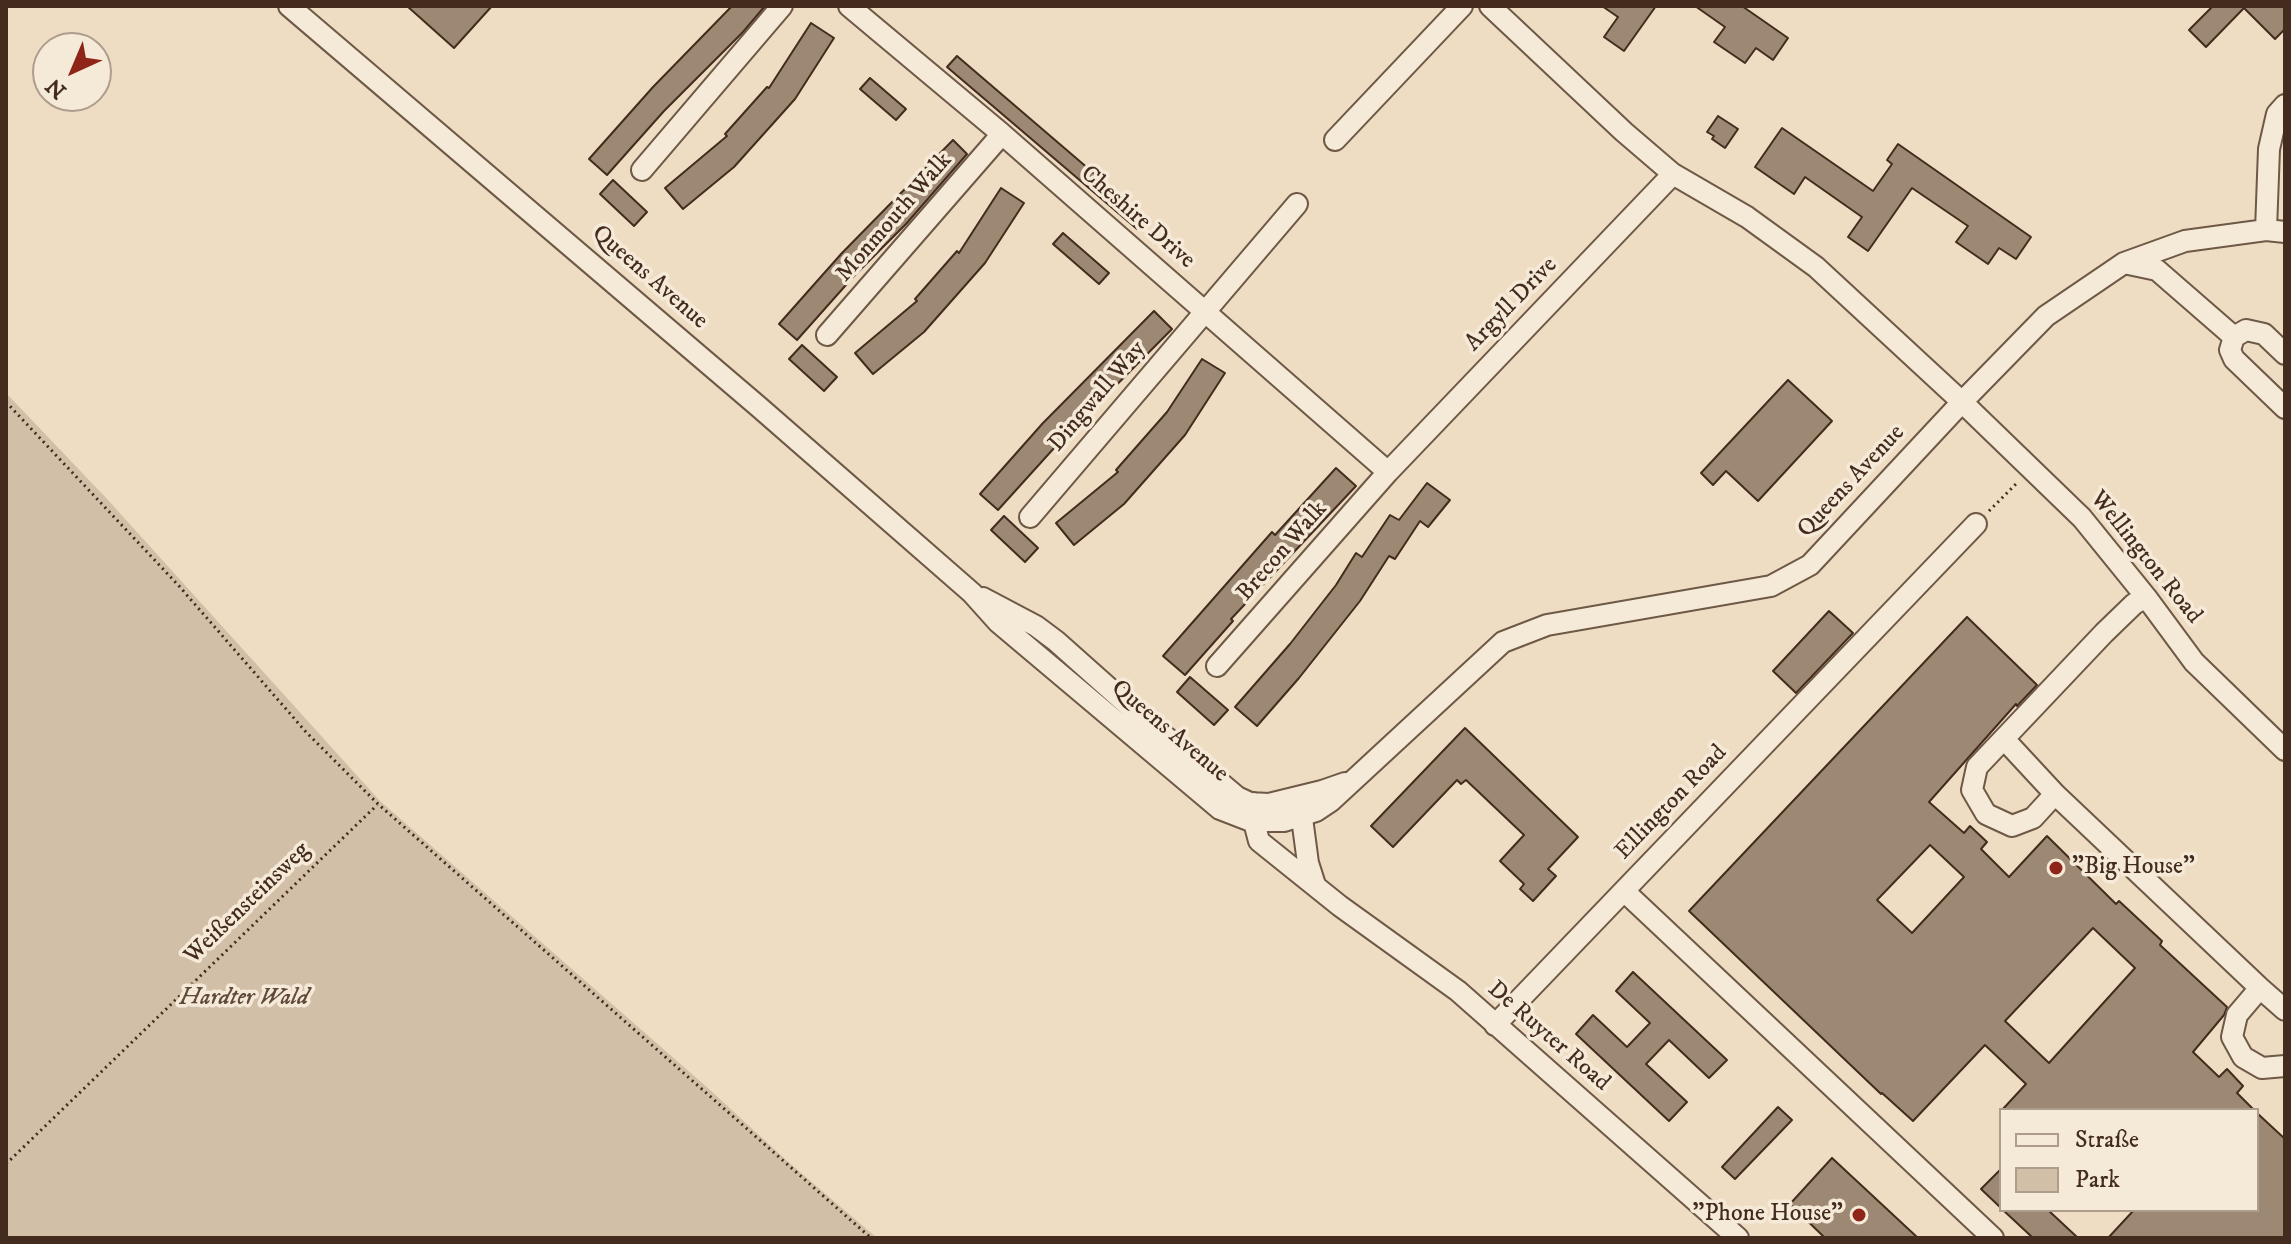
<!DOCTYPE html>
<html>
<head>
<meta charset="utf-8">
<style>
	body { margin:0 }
	#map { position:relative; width:2291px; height:1244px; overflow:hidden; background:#efddc3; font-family:"IM FELL DW Pica",serif }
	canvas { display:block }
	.frame { position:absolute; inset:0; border:8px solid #432b1d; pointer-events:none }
	.legend { position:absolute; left:1999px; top:1108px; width:260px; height:104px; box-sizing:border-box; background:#f5e9d8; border:2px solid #ae9d8d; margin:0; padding:10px 14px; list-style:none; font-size:24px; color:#432b1d }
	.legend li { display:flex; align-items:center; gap:16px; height:40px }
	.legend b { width:40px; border:2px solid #ae9d8d }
	.north { position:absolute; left:32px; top:32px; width:80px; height:80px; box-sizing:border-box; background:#f5e9d8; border:2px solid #ae9d8d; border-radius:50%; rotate:224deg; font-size:22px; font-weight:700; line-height:32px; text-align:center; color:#432b1d }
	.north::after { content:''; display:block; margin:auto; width:28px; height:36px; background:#8f2418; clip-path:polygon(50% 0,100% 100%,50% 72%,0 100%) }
</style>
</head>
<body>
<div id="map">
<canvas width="2291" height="1244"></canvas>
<div class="frame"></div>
<ul class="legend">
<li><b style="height:10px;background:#f5e9d8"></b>Straße</li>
<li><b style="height:22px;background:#d2bfa7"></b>Park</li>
</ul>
<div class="north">N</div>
</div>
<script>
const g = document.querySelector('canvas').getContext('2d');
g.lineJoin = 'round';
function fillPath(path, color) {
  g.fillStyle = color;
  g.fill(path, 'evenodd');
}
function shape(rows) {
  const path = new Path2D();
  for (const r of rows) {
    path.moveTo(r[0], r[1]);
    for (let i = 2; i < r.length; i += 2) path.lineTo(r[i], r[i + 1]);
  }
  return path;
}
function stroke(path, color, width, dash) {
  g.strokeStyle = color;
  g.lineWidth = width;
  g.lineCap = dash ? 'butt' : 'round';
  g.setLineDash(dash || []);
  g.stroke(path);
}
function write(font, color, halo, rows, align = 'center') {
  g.font = font + ' "IM FELL DW Pica",serif';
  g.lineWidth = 7;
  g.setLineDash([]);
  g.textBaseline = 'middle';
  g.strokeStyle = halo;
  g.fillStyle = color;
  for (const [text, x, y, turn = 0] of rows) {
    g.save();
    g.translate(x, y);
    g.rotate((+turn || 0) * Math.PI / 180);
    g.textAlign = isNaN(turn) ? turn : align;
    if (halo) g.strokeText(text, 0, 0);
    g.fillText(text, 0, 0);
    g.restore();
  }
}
fillPath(shape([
	[6,393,108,500,380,801,709,1089,786,1160,877,1238,6,1238]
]), '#d2bfa7');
const building = shape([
	[407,6,492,6,454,48,407,6],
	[732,6,765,6,743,32,664,111,607,175,589,159,653,87,732,6],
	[1602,6,1656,6,1624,51,1604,37,1618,17,1602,6],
	[1695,6,1742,6,1788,38,1773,60,1756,48,1745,63,1714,42,1725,27,1695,6],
	[2213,6,2285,6,2285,29,2275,39,2244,8,2206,47,2189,30,2213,6],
	[811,23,834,38,795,99,734,167,683,209,665,188,727,136,725,134,767,87,769,88,811,23],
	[957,56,1146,218,1137,229,947,67,957,56],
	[870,78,906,109,896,120,860,89,870,78],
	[1718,116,1738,129,1725,148,1712,139,1714,136,1707,132,1718,116],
	[1782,128,1873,191,1892,164,1887,160,1898,144,2031,237,2016,259,1999,248,1988,264,1956,242,1968,226,1912,188,1868,251,1848,237,1862,217,1805,177,1794,194,1755,167,1782,128],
	[953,140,967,154,906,224,854,276,797,340,779,324,842,253,953,140],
	[613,180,647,212,634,226,600,194,613,180],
	[1001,188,1024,203,985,263,924,332,873,374,855,353,917,301,915,299,957,251,959,253,1001,188],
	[1063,233,1109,273,1099,284,1053,244,1063,233],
	[1154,311,1172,329,1055,447,998,510,980,494,1043,423,1154,311],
	[802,345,837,377,824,391,789,359,802,345],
	[1202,359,1225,373,1185,435,1124,504,1074,545,1056,523,1118,472,1116,470,1167,412,1202,359],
	[1788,380,1832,421,1758,501,1726,471,1713,485,1701,473,1788,380],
	[1336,468,1356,486,1231,619,1233,621,1185,675,1163,656,1272,532,1275,535,1336,468],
	[1427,483,1450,500,1428,527,1420,521,1395,559,1389,556,1360,601,1299,678,1257,726,1235,707,1290,644,1336,585,1356,553,1362,557,1390,515,1399,520,1427,483],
	[1004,516,1038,548,1025,562,991,530,1004,516],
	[1829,611,1853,633,1796,693,1773,671,1829,611],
	[1967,617,2037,685,2017,706,2016,704,1929,802,1964,833,1970,826,1987,842,1981,849,2009,877,2047,836,2116,904,2119,901,2162,941,2160,945,2227,1007,2224,1015,2193,1052,2219,1077,2227,1069,2243,1086,2237,1093,2254,1110,2002,1110,2026,1084,1985,1045,1913,1121,1882,1093,1881,1094,1689,911,1967,617],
	[1930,845,1964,877,1912,933,1877,900,1930,845],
	[2093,928,2135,968,2049,1063,2005,1021,2093,928],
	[1190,677,1228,710,1214,725,1177,692,1190,677],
	[1465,728,1578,837,1548,869,1556,876,1533,901,1520,889,1524,884,1500,861,1524,835,1466,780,1461,784,1457,780,1393,847,1371,826,1465,728],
	[1633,972,1727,1060,1709,1078,1669,1040,1646,1064,1687,1102,1669,1121,1576,1034,1593,1015,1627,1047,1650,1023,1616,991,1633,972],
	[1778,1107,1792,1120,1735,1179,1722,1167,1778,1107],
	[2257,1113,2285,1139,2285,1238,2108,1238,2134,1210,2257,1210,2257,1113],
	[1832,1158,1918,1238,1825,1238,1790,1204,1832,1158],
	[2001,1169,2001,1208,1981,1189,2001,1169],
	[2003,1210,2048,1210,2078,1238,2033,1238,2003,1210]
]);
fillPath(building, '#9c8873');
stroke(building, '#432b1d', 2);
const minor = shape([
	[289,6,759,407,972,593,998,622,1220,809,1251,821,1284,821,1316,811,1331,801,1503,642,1547,625,1771,586,1810,565,1962,402,2046,316,2124,263,2185,241,2266,230,2285,232],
	[849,6,1002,134,1388,472],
	[1490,6,1624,132,1673,174,1747,217,1816,267,1962,402,2082,518,2146,597,2194,662,2285,750],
	[1335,140,1462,6],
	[642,170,782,6],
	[2266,230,2269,149,2277,114,2285,105],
	[2124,263,2157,270,2234,337],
	[827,335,1002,134],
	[2285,354,2264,334,2246,330,2234,337,2230,350,2234,359,2285,408],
	[1030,517,1297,204],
	[2146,597,2134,604,2104,633,1977,767,1972,790,1986,814,2012,826,2033,818,2055,794,2260,988,2237,1015,2232,1037,2243,1057,2262,1068,2285,1066],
	[983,598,1036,626,1056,641,1129,706,1237,797,1250,803,1269,804,1322,791,1345,783],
	[1217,666,1388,472,1673,174],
	[2004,739,2055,794],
	[1254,803,1254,822,1259,841,1340,906,1458,991,1738,1238],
	[1300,803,1308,863,1315,885],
	[1624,891,1993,1238],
	[2260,988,2285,1010],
	[1495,1025,1976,524]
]);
stroke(minor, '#6e5846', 24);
stroke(shape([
	[6,402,179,586,306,732,378,804,871,1238],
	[1989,511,2018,482],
	[6,1164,377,805]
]), '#432b1d', 3, [2, 4]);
stroke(minor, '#f5e9d8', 20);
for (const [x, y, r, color] of [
	[2056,868,8,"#8f2418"],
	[1859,1215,8,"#8f2418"]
]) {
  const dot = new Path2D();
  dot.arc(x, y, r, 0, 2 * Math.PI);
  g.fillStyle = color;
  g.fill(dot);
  stroke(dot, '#f5e9d8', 3);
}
write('24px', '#432b1d', '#f5e9d8', [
	["Monmouth Walk",895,218,-49],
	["Cheshire Drive",1137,218,41],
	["Queens Avenue",649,278,41],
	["Argyll Drive",1512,305,-46],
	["Dingwall Way",1098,397,-50],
	["Queens Avenue",1852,482,-47],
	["Brecon Walk",1283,552,-49],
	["Wellington Road",2145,558,51],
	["Queens Avenue",1169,732,40],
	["Ellington Road",1672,803,-46],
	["Weißensteinsweg",248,904,-44],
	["De Ruyter Road",1548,1037,41]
]);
write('24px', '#432b1d', '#f5e9d8', [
	["\"Big House\"",2072,868],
	["\"Phone House\"",1843,1215,"right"]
], 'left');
write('italic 24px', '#604939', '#f5e9d8', [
	["Hardter Wald",244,999]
]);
</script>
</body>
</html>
